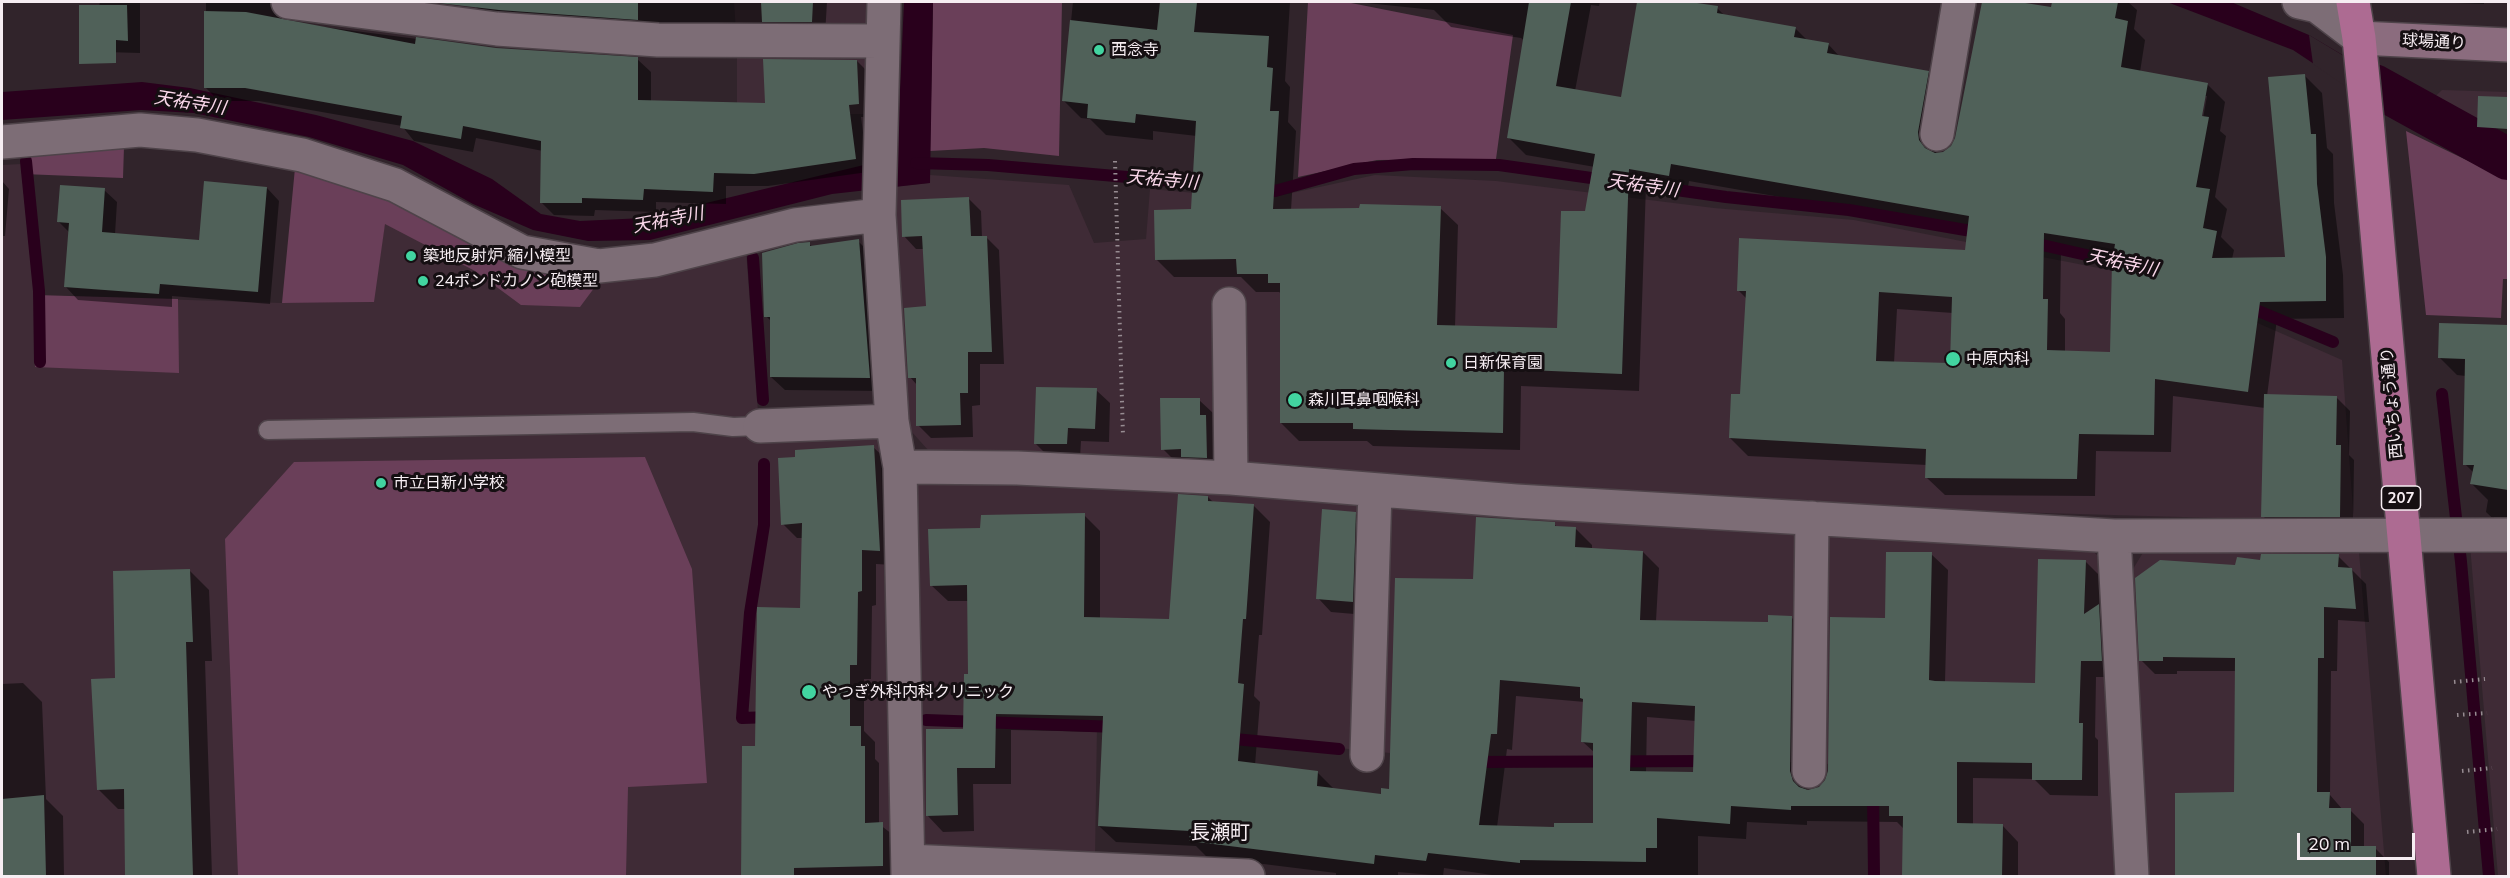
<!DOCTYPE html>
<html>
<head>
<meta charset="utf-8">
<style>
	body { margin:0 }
	#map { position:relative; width:2510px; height:878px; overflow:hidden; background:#31242b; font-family:Mulish,sans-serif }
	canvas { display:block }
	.frame { position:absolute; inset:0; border:3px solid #f6edf2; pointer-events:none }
	.scale { position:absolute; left:2297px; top:833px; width:118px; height:27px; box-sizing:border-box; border:3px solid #f6edf2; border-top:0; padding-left:8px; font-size:18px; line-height:21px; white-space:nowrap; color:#f6edf2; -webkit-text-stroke:4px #150f12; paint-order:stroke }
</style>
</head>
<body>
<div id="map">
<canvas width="2510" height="878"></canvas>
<div class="frame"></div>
<div class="scale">20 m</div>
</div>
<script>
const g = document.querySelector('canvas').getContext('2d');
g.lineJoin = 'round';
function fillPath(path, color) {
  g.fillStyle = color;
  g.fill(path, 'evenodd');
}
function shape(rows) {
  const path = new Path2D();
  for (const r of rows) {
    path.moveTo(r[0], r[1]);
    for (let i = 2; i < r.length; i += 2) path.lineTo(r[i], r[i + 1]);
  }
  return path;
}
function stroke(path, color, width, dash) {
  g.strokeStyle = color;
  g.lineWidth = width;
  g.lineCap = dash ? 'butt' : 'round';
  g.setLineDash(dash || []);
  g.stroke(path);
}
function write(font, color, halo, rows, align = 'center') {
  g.font = font + ' Mulish,"Noto Sans JP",sans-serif';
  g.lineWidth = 6;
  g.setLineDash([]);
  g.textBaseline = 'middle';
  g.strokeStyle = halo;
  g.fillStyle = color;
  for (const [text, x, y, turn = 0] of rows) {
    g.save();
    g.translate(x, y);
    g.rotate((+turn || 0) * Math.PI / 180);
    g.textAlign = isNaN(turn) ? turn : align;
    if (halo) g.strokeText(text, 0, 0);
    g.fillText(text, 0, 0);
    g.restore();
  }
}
fillPath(shape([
	[734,2,870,2,870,35,736,33],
	[869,47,868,114,737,115,737,49],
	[2442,90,2508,92,2508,151,2424,107],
	[21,164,34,295,282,303,373,302,388,201,516,263,746,250,758,412,880,436,894,876,2,876,2,165],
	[930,175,1069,185,1094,243,1146,239,1150,189,1264,199,1375,175,1496,181,1714,208,1854,220,2160,280,2342,360,2354,522,1803,506,928,450,902,421,891,187,929,183],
	[915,477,1018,479,2087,545,2098,556,2117,876,1877,876,1875,766,1695,758,1495,763,1097,725,1095,859,921,849],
	[2470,545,2508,547,2508,876,2498,876],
	[2147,546,2359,552,2386,876,2146,876,2130,574]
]), '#3f2b36');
fillPath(shape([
	[933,2,1062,2,1059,156,984,148,930,151],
	[1308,2,1346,2,1513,35,1496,159,1377,160,1298,177],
	[2406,131,2508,180,2508,279,2503,279,2501,318,2426,315],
	[124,147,123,178,23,174,21,152],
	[295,168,352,185,450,228,603,276,580,307,521,305,475,271,385,224,374,302,282,303],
	[34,295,178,299,179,373,35,367],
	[645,457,692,569,707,783,628,787,626,876,238,876,225,539,294,462]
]), '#6a3f59');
fillPath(shape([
	[904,2,933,2,930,183,832,194,650,240,588,241,533,230,473,204,403,165,309,137,194,113,141,110,2,120,2,92,142,82,190,88,316,115,413,141,492,179,541,214,580,221,644,218,897,157],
	[2167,2,2231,2,2309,35,2430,107,2412,129,2293,50]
]), '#29001c');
fillPath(shape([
	[2309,35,2422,103,2401,124,2313,64]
]), '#31242b');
fillPath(shape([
	[100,2,140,2,140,53,106,52,93,39],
	[206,2,289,2,282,13,285,22,495,49,637,59,651,72,651,102,766,104,857,61,870,74,871,117,861,117,868,172,768,186,726,186,726,204,656,202,656,212,595,210,594,216,554,215,541,202,543,151,476,138,473,152,414,141,402,126,259,101,219,101,206,88],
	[477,2,827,2,825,35,490,20,476,7],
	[1073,2,1290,2,1285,81,1290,87,1288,122,1296,131,1291,210,1440,208,1458,225,1455,327,1558,330,1587,213,1595,167,1526,155,1509,138,1526,42,1521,38,1451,27,1434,10,1357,2,1600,2,1599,6,1591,5,1575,91,1622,99,1639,2,1681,2,1717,8,1725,16,1795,28,1808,41,1828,44,1840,57,1928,72,1946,90,1936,154,1944,153,1952,147,1957,138,1983,2,2010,2,2052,9,2053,2,2128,2,2137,10,2134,29,2145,40,2140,72,2207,84,2225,102,2220,131,2226,136,2215,197,2227,209,2221,237,2234,250,2232,259,2287,259,2305,76,2322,93,2327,148,2333,154,2334,203,2343,275,2344,318,2277,319,2267,396,2336,397,2350,411,2349,455,2354,460,2353,530,2277,530,2263,516,2265,408,2173,396,2171,452,2096,451,2095,496,1945,495,1927,478,1927,465,1748,456,1730,438,1741,396,1747,299,1738,290,1966,252,1968,230,1689,181,1687,193,1646,185,1639,391,1521,386,1520,450,1373,446,1367,441,1299,441,1281,423,1282,294,1279,292,1256,292,1241,277,1174,277,1156,259,1193,211,1197,136,1153,131,1153,140,1106,135,1090,119,1081,118,1063,100],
	[2204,96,2207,96,2202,124,2200,123],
	[2061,250,2114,258,2112,353,2065,352,2065,319,2060,313],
	[1897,309,1953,313,1952,364,1894,363],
	[2428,2,2484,2,2484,4],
	[2479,97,2508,98,2508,145,2504,141,2492,140,2479,127],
	[2,181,9,189,5,236,2,236],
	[267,188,279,201,270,304,172,296,172,307,78,300,66,287,70,233,58,221,104,190,117,202,115,234,200,241],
	[968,198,981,211,982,237,986,237,999,250,1004,364,980,364,980,405,972,406,973,437,931,438,918,425,917,385,910,377,927,308,924,249,916,249,904,236],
	[858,241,872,255,883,391,785,390,771,377,772,322,766,316,809,244,813,247],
	[2441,324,2508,327,2508,531,2505,530,2486,512,2488,500,2472,484,2474,473,2465,464,2466,376,2457,375,2439,357],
	[1096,390,1110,403,1109,442,1081,441,1080,458,1049,457,1035,443],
	[1199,400,1213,413,1213,424,1220,430,1220,471,1177,463,1163,449],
	[873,447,888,461,894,565,876,564,876,605,872,606,871,679,864,679,864,731,875,742,875,759,879,763,879,824,897,838,897,876,741,876,744,747,756,747,801,610,803,538,797,538,783,524,797,458],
	[1208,497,1214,503,1254,506,1270,522,1262,635,1259,635,1254,696,1260,702,1255,765,1318,773,1334,789,1382,795,1391,791,1474,581,1554,524,1558,528,1576,529,1592,545,1592,550,1643,552,1659,568,1656,621,1769,624,1791,617,1808,634,1807,791,1819,788,1827,781,1887,620,1931,554,1948,570,1945,682,2036,685,2085,561,2102,578,2101,608,2115,622,2118,677,2096,677,2095,737,2098,740,2098,796,2050,795,2034,779,1973,778,1973,825,2002,825,2018,842,2018,876,1903,876,1904,829,1897,822,1807,821,1807,825,1747,822,1746,839,1698,836,1698,876,1499,876,1444,868,1443,876,1398,872,1398,876,1336,876,1336,873,1207,857,1196,846,1116,842,1099,826,1104,732,1011,730,1011,784,973,784,974,831,943,832,927,815,965,731,969,676,969,601,948,601,931,585,982,529,1084,515,1100,531,1100,619,1170,620],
	[1516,696,1585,702,1583,742,1595,753,1594,825,1556,829,1497,827,1507,749,1512,750],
	[1647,717,1696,721,1694,773,1646,773],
	[1355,513,1369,527,1366,615,1331,612,1318,598],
	[2338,556,2366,584,2369,622,2338,620,2337,671,2331,671,2330,795,2343,810,2350,810,2364,824,2364,848,2375,848,2389,862,2389,876,2176,876,2176,795,2235,794,2236,671,2177,671,2177,674,2155,674,2141,660,2237,567],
	[189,570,209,590,212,661,205,661,212,876,127,876,126,809,118,809,98,789,117,679],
	[23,683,42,702,46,799,63,816,64,876,2,876,2,684]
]), '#0007');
stroke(shape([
	[26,161,39,291,40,362],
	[916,163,988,165,1208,184],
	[1258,189,1275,191,1354,169,1413,164,1499,165,1726,197,1849,210,1983,233],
	[2029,242,2126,264],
	[753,258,763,400],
	[2244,305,2333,342],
	[2442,394,2461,562,2489,876],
	[764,464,764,525,750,613,742,718,771,717],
	[926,720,1117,727],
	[1224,738,1339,749],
	[1473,762,1710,761],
	[1873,791,1874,876]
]), '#29001c', 12);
stroke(shape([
	[2374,85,2508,159]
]), '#29001c', 42);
fillPath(shape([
	[430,2,638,2,638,20,499,10],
	[761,2,813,2,812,22,762,22],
	[1160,2,1197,2,1194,32,1269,36,1267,67,1273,68,1270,111,1279,111,1273,209,1359,208,1360,204,1441,206,1437,325,1557,328,1561,211,1585,211,1595,154,1507,138,1529,2,1571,2,1556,86,1621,97,1637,2,1690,2,1718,6,1717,13,1796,27,1794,37,1829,43,1827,53,1929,71,1918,132,1919,140,1925,148,1935,153,1943,152,1951,146,1955,138,1982,2,2019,2,2051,7,2052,2,2118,2,2115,18,2128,21,2121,67,2208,83,2202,116,2209,117,2196,187,2210,189,2203,228,2217,231,2212,258,2285,257,2268,77,2305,74,2311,134,2316,134,2317,184,2326,257,2326,301,2260,302,2248,392,2155,379,2154,435,2079,434,2077,479,1925,478,1926,449,1729,438,1731,394,1740,394,1746,291,1737,291,1739,238,1965,250,1969,216,1671,164,1669,176,1629,169,1622,374,1504,369,1503,433,1353,429,1353,423,1280,423,1280,283,1268,283,1268,274,1237,274,1236,259,1155,260,1154,210,1191,209,1196,121,1136,114,1135,123,1087,118,1088,104,1062,101,1070,20,1157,30],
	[2044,233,2115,244,2112,262,2110,352,2047,350,2048,299,2043,299],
	[1879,292,1952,297,1950,363,1876,361],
	[79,5,127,5,128,41,116,40,116,63,79,64],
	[204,11,246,12,415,44,416,37,496,48,638,57,638,100,765,103,763,59,857,60,859,104,849,105,856,159,754,174,714,173,713,192,644,189,643,200,582,198,582,203,540,203,541,141,463,126,461,139,400,128,402,116,245,88,204,88],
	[2478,96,2508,97,2508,129,2477,127],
	[204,181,267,187,258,292,160,284,159,294,64,287,69,223,57,222,60,185,105,188,102,232,199,240],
	[969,197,971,236,987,236,992,352,968,352,968,393,960,393,961,425,916,426,916,378,908,378,904,308,926,306,922,236,902,237,901,200],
	[859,239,870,378,770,377,770,317,764,317,762,253,798,243,810,242,810,246],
	[2439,323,2508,325,2508,490,2470,484,2474,465,2463,465,2465,359,2438,358],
	[1036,387,1097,388,1095,429,1068,428,1067,444,1034,444],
	[2264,394,2337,396,2336,445,2341,445,2340,517,2261,517],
	[1160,398,1200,398,1200,415,1206,415,1207,458,1181,457,1181,449,1161,450],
	[874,445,880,551,862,550,862,591,858,592,857,665,850,665,850,726,861,726,861,746,865,746,865,823,883,822,883,866,794,868,794,876,741,876,742,746,755,746,757,607,800,608,802,523,781,525,778,458,795,457,795,450],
	[1178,494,1208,496,1208,501,1254,504,1246,619,1243,619,1238,683,1244,684,1238,761,1318,771,1317,786,1381,794,1381,788,1389,789,1395,578,1473,579,1476,517,1555,522,1555,526,1576,527,1575,547,1643,551,1640,620,1768,622,1768,615,1792,616,1790,771,1793,781,1799,787,1808,790,1819,787,1825,780,1828,771,1830,617,1885,618,1886,552,1932,552,1929,680,1935,681,2035,683,2038,559,2086,560,2084,614,2099,604,2102,661,2081,661,2079,723,2083,723,2082,780,2032,780,2032,763,1957,762,1957,823,2003,824,2002,876,1902,876,1903,816,1889,816,1889,806,1791,806,1791,810,1731,806,1730,824,1657,818,1657,848,1646,848,1646,862,1520,860,1520,863,1428,853,1426,861,1375,855,1374,864,1189,841,1190,831,1098,826,1103,716,996,714,995,768,957,768,958,815,926,816,926,729,963,729,964,674,968,674,967,585,930,586,928,529,980,528,981,515,1085,513,1084,617,1169,619],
	[1500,680,1580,687,1580,698,1583,699,1581,742,1593,743,1593,823,1554,823,1554,827,1479,825,1491,734,1497,734],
	[1632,702,1695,706,1693,772,1630,771],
	[1322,509,1356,512,1353,602,1316,599],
	[2261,554,2339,554,2338,567,2352,568,2356,609,2324,607,2324,658,2318,658,2317,792,2330,792,2329,808,2351,808,2351,846,2376,846,2376,876,2175,876,2175,793,2234,792,2235,658,2163,657,2163,661,2139,661,2135,578,2160,560,2235,565,2237,557,2260,560],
	[190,569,193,642,186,642,193,876,125,876,124,789,97,790,91,679,115,678,113,571],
	[44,795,46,876,2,876,2,799]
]), '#506159');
const lane = shape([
	[268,430,693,422,733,427,760,426]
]);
const street = shape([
	[288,2,497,29,658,40,882,41],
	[884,2,879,215,892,421,900,467,908,876],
	[2299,2,2317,6,2359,38],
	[1937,134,1959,2],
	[2,142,140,130,197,135,302,155,395,185,522,252,599,266,655,260,795,225,879,215],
	[1229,304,1231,478],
	[760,426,892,421],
	[900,467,1017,468,1231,478,1516,501,2114,536,2508,535],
	[2114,536,2132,876],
	[1367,755,1375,490],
	[1809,771,1812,518],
	[908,861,1248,876]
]);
const secondary = shape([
	[2359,38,2508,45]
]);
const highway = shape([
	[2353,2,2359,38,2367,120,2434,876]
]);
stroke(lane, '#4e4349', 21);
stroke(street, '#4e4349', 36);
stroke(secondary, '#4e4349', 36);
stroke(highway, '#4e4349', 36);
stroke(shape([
	[1115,161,1123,436],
	[2454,682,2485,679],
	[2457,715,2487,713],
	[2462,771,2492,768],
	[2467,832,2497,829]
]), '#978c92', 4, [1.5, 4.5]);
stroke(lane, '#7d6d76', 18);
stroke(street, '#7d6d76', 33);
stroke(secondary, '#8b6c7e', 33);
stroke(highway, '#ad6b92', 33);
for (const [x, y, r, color] of [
	[1099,50,6,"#42d4a0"],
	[411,256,6,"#42d4a0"],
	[423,281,6,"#42d4a0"],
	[1953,359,8,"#42d4a0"],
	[1451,363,6,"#42d4a0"],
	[1295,400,8,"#42d4a0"],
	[381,483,6,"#42d4a0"],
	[809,692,8,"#42d4a0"]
]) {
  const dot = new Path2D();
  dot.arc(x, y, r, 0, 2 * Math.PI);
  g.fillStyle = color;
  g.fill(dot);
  stroke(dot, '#150f12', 2);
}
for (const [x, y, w] of [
	[2401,498,39]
]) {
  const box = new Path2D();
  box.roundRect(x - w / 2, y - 12, w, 24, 4.5);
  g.fillStyle = '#150f12';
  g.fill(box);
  stroke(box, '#f6edf2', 1.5);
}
write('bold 15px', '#f6edf2', null, [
	["207",2401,498]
]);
write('16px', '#f6edf2', '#150f12', [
	["球場通り",2434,42,3],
	["西いちょう通り",2392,403,-95]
]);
write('16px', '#f6edf2', '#150f12', [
	["西念寺",1111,50],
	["築地反射炉 縮小模型",423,256],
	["24ポンドカノン砲模型",435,281],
	["中原内科",1966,359],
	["日新保育園",1463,363],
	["森川耳鼻咽喉科",1308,400],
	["市立日新小学校",393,483],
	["やつぎ外科内科クリニック",822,692]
], 'left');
write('italic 18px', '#fad7ea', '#150f12', [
	["天祐寺川",190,103,9],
	["天祐寺川",1162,180,5],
	["天祐寺川",1643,186,8],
	["天祐寺川",668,220,-11],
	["天祐寺川",2122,263,12]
]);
write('20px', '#f6edf2', '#150f12', [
	["長瀬町",1220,833]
]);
</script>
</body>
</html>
